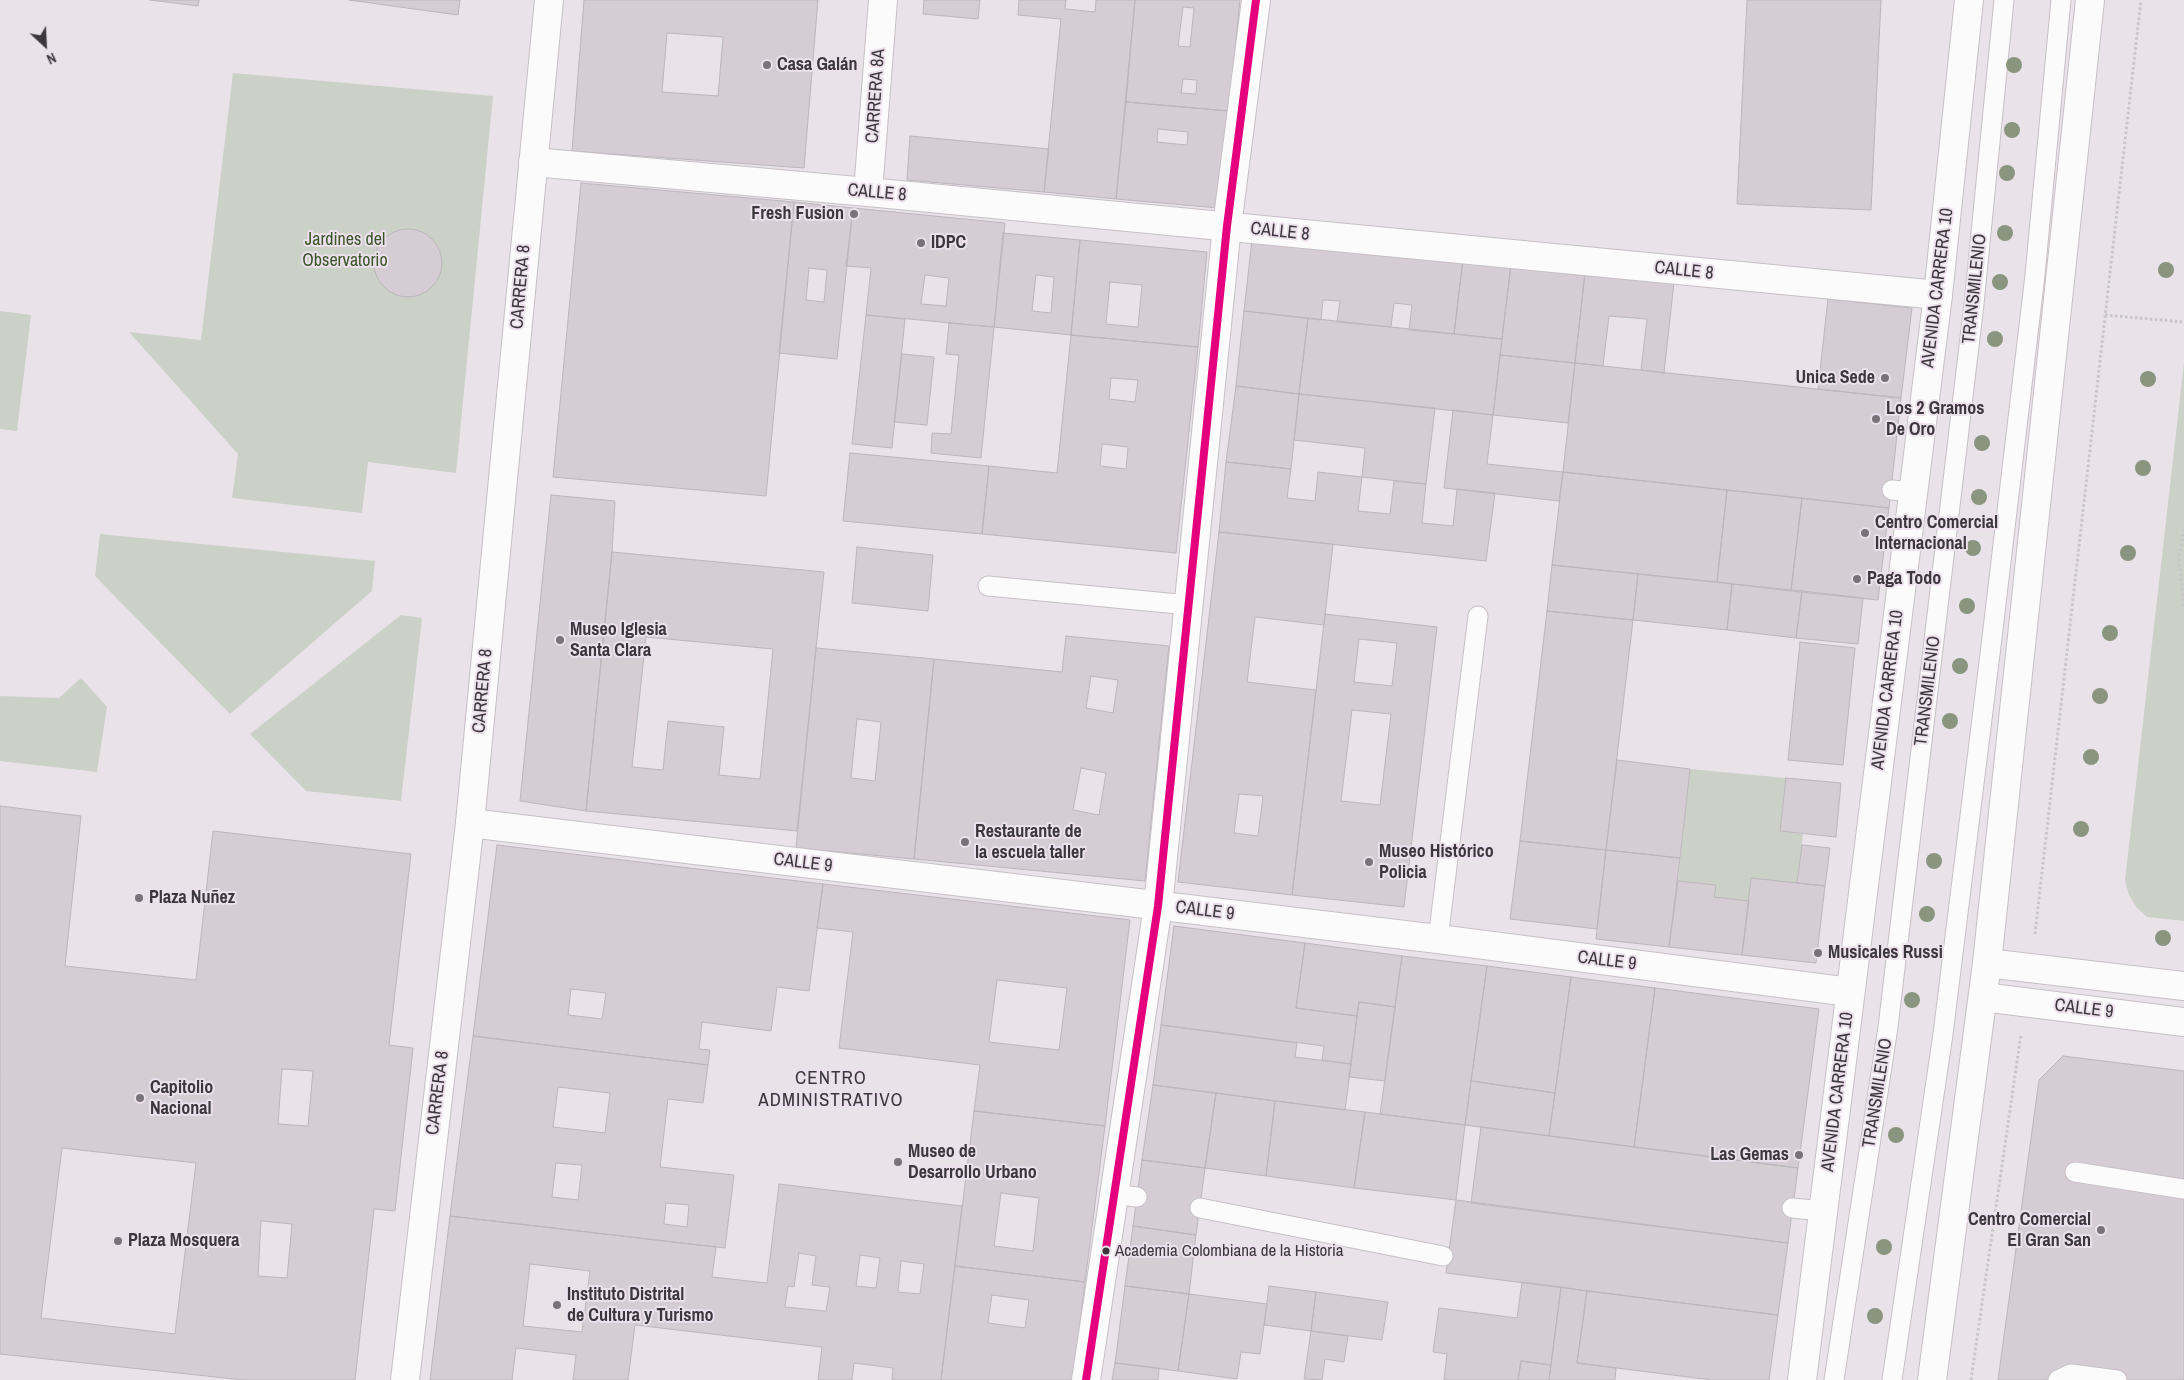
<!DOCTYPE html>
<html>
<head>
<meta charset="utf-8">
<style>
	body { margin:0 }
	#map { position:relative; width:2184px; height:1380px; overflow:hidden; background:#e9e3e9; font-family:"Archivo Narrow",sans-serif }
	canvas { display:block }
	.north { position:absolute; left:20px; top:20px; width:50px; height:50px; -webkit-text-stroke:4px #ece0ec; paint-order:stroke; rotate:155deg; font-size:14px; font-weight:700; line-height:20px; text-align:center; color:#3c373c }
	.north::after { content:''; display:block; margin:auto; width:18px; height:22px; background:#3c373c; clip-path:polygon(50% 0,100% 100%,50% 72%,0 100%) }
</style>
</head>
<body>
<div id="map">
<canvas width="2184" height="1380"></canvas>
<div class="north">N</div>
</div>
<script>
const g = document.querySelector('canvas').getContext('2d');
g.lineJoin = 'round';
function fillPath(path, color) {
  g.fillStyle = color;
  g.fill(path, 'evenodd');
}
function shape(rows) {
  const path = new Path2D();
  for (const r of rows) {
    if (r.length === 3) {
      path.moveTo(r[0] + r[2], r[1]);
      path.arc(r[0], r[1], r[2], 0, 2 * Math.PI);
      continue;
    }
    path.moveTo(r[0], r[1]);
    for (let i = 2; i < r.length; i += 2) path.lineTo(r[i], r[i + 1]);
  }
  return path;
}
function stroke(path, color, width, dash) {
  g.strokeStyle = color;
  g.lineWidth = width;
  g.lineCap = dash ? 'butt' : 'round';
  g.setLineDash(dash || []);
  g.stroke(path);
}
function write(font, color, halo, rows, align = 'center') {
  g.font = font + ' "Archivo Narrow",sans-serif';
  g.lineWidth = 4;
  g.setLineDash([]);
  g.textBaseline = 'middle';
  g.strokeStyle = halo;
  g.fillStyle = color;
  for (const [text, x, y, turn = 0] of rows) {
    g.save();
    g.translate(x, y);
    g.rotate((+turn || 0) * Math.PI / 180);
    g.textAlign = isNaN(turn) ? turn : align;
    if (halo) g.strokeText(text, 0, 0);
    g.fillText(text, 0, 0);
    g.restore();
  }
}
fillPath(shape([
	[233,73,493,96,456,473,368,462,362,513,232,498,238,454,129,332,201,340],
	[0,311,31,315,17,431,0,429],
	[2184,363,2184,921,2147,917,2137,908,2129,895,2125,880],
	[100,534,375,561,372,591,230,714,95,576],
	[401,615,422,618,401,801,306,791,250,734],
	[81,678,107,707,97,772,0,761,0,696,59,698],
	[1690,769,1786,778,1780,831,1803,834,1797,883,1749,901,1714,897,1716,885,1678,881]
]), '#cbd1c6');
const building = shape([
	[150,0,199,0,198,6,150,0],
	[349,0,460,0,458,15,349,0],
	[584,0,818,0,804,168,572,151,584,0],
	[667,33,723,37,718,96,662,92,667,33],
	[924,0,980,0,978,19,923,14,924,0],
	[1019,0,1066,0,1065,9,1095,12,1096,0,1135,0,1116,199,1044,192,1061,19,1018,15,1019,0],
	[1135,0,1240,0,1229,111,1126,102,1135,0],
	[1183,7,1194,8,1190,47,1178,46,1183,7],
	[1183,79,1197,80,1196,94,1181,93,1183,79],
	[1747,0,1881,0,1871,210,1737,204,1747,0],
	[1126,102,1229,111,1219,208,1116,199,1126,102],
	[1158,129,1188,132,1187,145,1157,142,1158,129],
	[910,136,1049,149,1044,192,907,180,910,136],
	[581,183,794,202,766,496,553,477,581,183],
	[794,202,853,208,837,359,779,353,794,202],
	[809,268,827,270,824,302,806,300,809,268],
	[853,208,1005,223,994,327,866,315,871,268,846,266,853,208],
	[925,275,949,278,946,306,921,304,925,275],
	[408,263,34],
	[1003,233,1080,240,1071,335,994,327,1003,233],
	[1036,275,1054,277,1051,313,1032,311,1036,275],
	[1080,240,1207,252,1198,347,1071,335,1080,240],
	[1110,282,1142,285,1138,327,1106,324,1110,282],
	[1252,240,1463,259,1454,334,1409,330,1412,305,1394,303,1391,327,1337,322,1340,301,1323,300,1321,320,1244,311,1252,240],
	[1463,259,1511,265,1502,339,1454,334,1463,259],
	[1511,265,1585,273,1575,363,1500,355,1511,265],
	[1585,273,1674,282,1664,373,1641,370,1647,319,1609,316,1603,366,1575,363,1585,273],
	[1828,299,1912,308,1901,398,1818,389,1828,299],
	[1244,311,1308,318,1299,394,1236,386,1244,311],
	[866,315,905,319,892,448,852,444,866,315],
	[1308,318,1502,339,1493,415,1299,394,1308,318],
	[949,323,994,327,981,458,931,453,932,433,951,434,959,355,946,354,949,323],
	[1071,335,1198,347,1176,553,982,534,989,466,1057,473,1071,335],
	[1111,378,1138,380,1135,402,1109,399,1111,378],
	[1102,444,1128,447,1126,469,1100,466,1102,444],
	[902,354,934,357,927,425,894,422,902,354],
	[1500,355,1575,363,1568,423,1493,415,1500,355],
	[1575,363,1901,398,1889,508,1563,472,1575,363],
	[1236,386,1299,394,1291,469,1226,462,1236,386],
	[1299,394,1435,408,1426,484,1362,477,1365,448,1294,440,1299,394],
	[1453,410,1493,415,1487,464,1563,472,1559,501,1444,488,1453,410],
	[850,453,989,466,982,534,843,521,850,453],
	[1226,462,1291,469,1287,498,1315,501,1318,472,1362,477,1358,511,1390,514,1394,481,1426,484,1422,523,1453,526,1457,489,1495,493,1486,561,1219,532,1226,462],
	[1563,472,1727,490,1717,582,1552,565,1563,472],
	[1727,490,1802,498,1791,591,1717,582,1727,490],
	[551,495,615,501,612,552,586,811,520,801,551,495],
	[1802,498,1889,508,1878,600,1791,591,1802,498],
	[1219,532,1333,544,1324,625,1255,617,1247,682,1316,690,1292,895,1178,882,1219,532],
	[1239,794,1263,796,1258,836,1234,833,1239,794],
	[857,547,933,555,928,611,852,603,857,547],
	[612,552,824,572,797,831,586,811,612,552],
	[646,637,773,649,760,779,719,775,724,727,668,721,663,770,632,767,646,637],
	[1552,565,1638,574,1633,620,1547,611,1552,565],
	[1638,574,1732,584,1727,630,1633,620,1638,574],
	[1732,584,1802,591,1796,638,1727,630,1732,584],
	[1802,591,1863,598,1858,644,1796,638,1802,591],
	[1547,611,1633,620,1606,850,1520,841,1547,611],
	[1325,614,1437,627,1404,907,1292,895,1325,614],
	[1359,639,1397,643,1392,686,1354,682,1359,639],
	[1352,710,1391,714,1380,805,1341,801,1352,710],
	[1066,636,1169,646,1145,881,914,859,934,659,1062,672,1066,636],
	[1091,676,1118,680,1113,713,1086,708,1091,676],
	[1081,768,1106,773,1099,815,1073,810,1081,768],
	[1800,642,1855,648,1843,765,1788,760,1800,642],
	[816,648,934,659,914,859,796,848,816,648],
	[857,719,881,722,875,781,851,778,857,719],
	[1617,760,1690,769,1680,858,1606,850,1617,760],
	[1786,778,1841,783,1836,837,1780,831,1786,778],
	[0,806,81,816,65,966,196,980,213,831,411,854,389,1045,413,1048,395,1211,374,1209,355,1380,244,1380,0,1354,0,806],
	[282,1069,313,1071,308,1126,278,1124,282,1069],
	[62,1148,196,1163,175,1334,41,1318,62,1148],
	[261,1221,292,1224,287,1278,258,1276,261,1221],
	[1520,841,1606,850,1597,929,1510,919,1520,841],
	[497,845,823,884,809,991,777,987,771,1031,702,1022,699,1049,710,1050,708,1065,473,1036,497,845],
	[571,989,606,993,602,1019,568,1015,571,989],
	[1802,845,1830,848,1825,886,1797,883,1802,845],
	[1606,850,1680,858,1669,947,1596,939,1606,850],
	[1751,878,1825,886,1816,963,1742,955,1751,878],
	[1678,881,1716,885,1714,897,1749,901,1742,955,1669,947,1678,881],
	[823,884,1130,920,1105,1126,974,1111,980,1065,839,1048,853,932,817,928,823,884],
	[997,980,1067,988,1059,1050,989,1042,997,980],
	[1174,926,1305,943,1296,1008,1357,1016,1351,1064,1322,1060,1324,1046,1161,1025,1174,926],
	[1305,943,1402,956,1395,1007,1359,1002,1357,1016,1296,1008,1305,943],
	[1402,956,1487,966,1465,1125,1380,1114,1402,956],
	[1487,966,1571,977,1555,1093,1471,1081,1487,966],
	[1571,977,1655,988,1634,1147,1549,1136,1571,977],
	[1655,988,1819,1009,1798,1168,1634,1147,1655,988],
	[1359,1002,1395,1007,1385,1081,1349,1077,1359,1002],
	[1161,1025,1297,1043,1295,1057,1351,1064,1345,1110,1153,1085,1161,1025],
	[473,1036,708,1065,703,1103,668,1099,660,1167,734,1175,725,1248,450,1216,473,1036],
	[558,1087,610,1093,605,1133,553,1127,558,1087],
	[556,1163,582,1165,578,1200,552,1197,556,1163],
	[666,1203,689,1205,687,1227,664,1224,666,1203],
	[2063,1056,2184,1071,2184,1380,1998,1380,2039,1080,2063,1056],
	[1471,1081,1555,1093,1549,1136,1465,1125,1471,1081],
	[1153,1085,1216,1093,1205,1168,1142,1160,1153,1085],
	[1216,1093,1275,1101,1266,1176,1205,1168,1216,1093],
	[1275,1101,1365,1112,1354,1188,1266,1176,1275,1101],
	[974,1111,1105,1126,1085,1282,955,1266,974,1111],
	[1001,1193,1039,1198,1033,1251,994,1246,1001,1193],
	[1365,1112,1465,1125,1456,1200,1354,1188,1365,1112],
	[1481,1127,1798,1168,1788,1243,1471,1203,1481,1127],
	[1142,1160,1205,1168,1196,1235,1133,1226,1142,1160],
	[779,1184,962,1206,941,1380,892,1380,893,1368,854,1363,852,1380,818,1380,822,1347,635,1325,628,1380,573,1380,576,1355,516,1348,512,1380,430,1380,450,1216,716,1247,712,1277,767,1283,779,1184],
	[799,1253,816,1256,812,1285,830,1287,826,1311,785,1307,788,1286,794,1287,799,1253],
	[860,1255,880,1258,876,1288,856,1286,860,1255],
	[901,1261,924,1264,920,1294,898,1292,901,1261],
	[530,1264,590,1271,582,1332,523,1326,530,1264],
	[1456,1200,1788,1243,1778,1315,1446,1273,1456,1200],
	[1133,1226,1196,1235,1189,1294,1125,1286,1133,1226],
	[955,1266,1085,1282,1073,1380,941,1380,955,1266],
	[992,1295,1029,1300,1025,1328,988,1323,992,1295],
	[1522,1282,1561,1287,1551,1365,1521,1361,1518,1380,1444,1380,1447,1354,1433,1352,1439,1308,1517,1318,1522,1282],
	[1125,1286,1189,1294,1178,1371,1115,1363,1125,1286],
	[1269,1286,1316,1292,1311,1331,1264,1325,1269,1286],
	[1561,1287,1587,1291,1577,1363,1616,1368,1615,1380,1549,1380,1561,1287],
	[1587,1291,1778,1315,1769,1380,1712,1380,1577,1363,1587,1291],
	[1316,1292,1388,1302,1382,1340,1311,1331,1316,1292],
	[1189,1294,1267,1304,1260,1354,1241,1352,1237,1379,1178,1371,1189,1294],
	[1311,1331,1348,1336,1344,1362,1325,1359,1322,1380,1304,1379,1311,1331],
	[1521,1361,1551,1365,1549,1380,1518,1380,1521,1361],
	[1115,1363,1159,1368,1158,1380,1112,1380,1115,1363]
]);
fillPath(building, '#d5ccd4');
stroke(building, '#bbb6bb', 1);
const service = shape([
	[1892,490,1913,492],
	[988,586,1189,605],
	[1438,939,1478,616],
	[2075,1172,2184,1189],
	[1114,1194,1137,1197],
	[1200,1208,1443,1256],
	[1792,1208,1823,1211],
	[1834,1380,1888,1027,1974,304,2004,0],
	[1892,1380,1943,1034,1991,646,2035,275,2061,0],
	[2058,1380,2071,1374,2117,1380]
]);
const minor = shape([
	[533,162,868,192,1938,295],
	[868,192,883,0],
	[470,823,549,0],
	[1987,963,2184,986],
	[1983,997,2184,1022]
]);
const tertiary = shape([
	[405,1380,470,823,1438,939,1850,992],
	[1086,1380,1158,906,1227,226,1256,0]
]);
const primary = shape([
	[1802,1380,1938,295,1969,0],
	[1932,1380,1987,963,2090,0]
]);
stroke(service, '#c6c0c5', 21);
stroke(minor, '#c6c0c5', 30);
stroke(tertiary, '#c6c0c5', 30);
stroke(primary, '#c6c0c5', 30);
stroke(shape([
	[2105,315,2184,322],
	[2184,529,2179,559,2184,607],
	[2035,934,2141,0],
	[1971,1380,2021,1034]
]), '#c7c5c7', 3, [2.5, 2.5]);
stroke(service, '#fcfbfc', 19);
stroke(minor, '#fcfbfc', 28);
stroke(tertiary, '#fcfbfc', 28);
stroke(primary, '#fcfbfc', 28);
stroke(shape([
	[1086,1380,1158,906,1227,226,1256,0]
]), '#e5007d', 8);
g.fillStyle = '#89957f';
for (const [x, y] of [
	[2014,65],
	[2012,130],
	[2007,173],
	[2005,233],
	[2166,270],
	[2000,282],
	[1995,339],
	[2148,379],
	[1982,443],
	[2143,468],
	[1979,497],
	[1973,548],
	[2128,553],
	[1967,606],
	[2110,633],
	[1960,666],
	[2100,696],
	[1950,721],
	[2091,757],
	[2081,829],
	[1934,861],
	[1927,914],
	[2163,938],
	[1912,1000],
	[1896,1135],
	[1884,1247],
	[1875,1316]
]) {
  g.beginPath();
  g.arc(x, y, 8, 0, 2 * Math.PI);
  g.fill();
}
for (const [x, y, r, color] of [
	[767,65,5,"#797379"],
	[854,214,5,"#797379"],
	[921,243,5,"#797379"],
	[1885,378,5,"#797379"],
	[1876,419,5,"#797379"],
	[1865,533,5,"#797379"],
	[1857,579,5,"#797379"],
	[560,640,5,"#797379"],
	[965,842,5,"#797379"],
	[1369,862,5,"#797379"],
	[139,898,5,"#797379"],
	[1818,953,5,"#797379"],
	[140,1098,5,"#797379"],
	[1799,1155,5,"#797379"],
	[898,1162,5,"#797379"],
	[2101,1230,5,"#797379"],
	[118,1241,5,"#797379"],
	[1106,1251,4.5,"#3c373c"],
	[557,1305,5,"#797379"]
]) {
  const dot = new Path2D();
  dot.arc(x, y, r, 0, 2 * Math.PI);
  g.fillStyle = color;
  g.fill(dot);
  stroke(dot, '#ece0ec', 2);
}
write('17px', '#3c373c', '#ece0ec', [
	["Academia Colombiana de la Historia",1115,1251]
], 'left');
write('bold 18px', '#3c373c', '#ece0ec', [
	["Casa Galán",777,65],
	["Fresh Fusion",844,214,"right"],
	["IDPC",931,243],
	["Unica Sede",1875,378,"right"],
	["Los 2 Gramos",1886,409],
	["De Oro",1886,430],
	["Centro Comercial",1875,523],
	["Internacional",1875,544],
	["Paga Todo",1867,579],
	["Museo Iglesia",570,630],
	["Santa Clara",570,651],
	["Restaurante de",975,832],
	["la escuela taller",975,853],
	["Museo Histórico",1379,852],
	["Policia",1379,873],
	["Plaza Nuñez",149,898],
	["Musicales Russi",1828,953],
	["Capitolio",150,1088],
	["Nacional",150,1109],
	["Museo de",908,1152],
	["Desarrollo Urbano",908,1173],
	["Las Gemas",1789,1155,"right"],
	["Centro Comercial",2091,1220,"right"],
	["El Gran San",2091,1241,"right"],
	["Plaza Mosquera",128,1241],
	["Instituto Distrital",567,1295],
	["de Cultura y Turismo",567,1316]
], 'left');
write('18px', '#3c373c', '#ece0ec', [
	["CARRERA 8A",876,96,-86],
	["CALLE 8",877,193,5],
	["CALLE 8",1280,232,6],
	["CALLE 8",1684,271,6],
	["CARRERA 8",521,287,-85],
	["AVENIDA CARRERA 10",1938,288,-83],
	["TRANSMILENIO",1975,289,-84],
	["AVENIDA CARRERA 10",1888,690,-83],
	["CARRERA 8",483,691,-85],
	["TRANSMILENIO",1928,691,-83],
	["CALLE 9",803,863,7],
	["CALLE 9",1205,911,7],
	["CALLE 9",1607,961,7],
	["CALLE 9",2084,1009,7],
	["AVENIDA CARRERA 10",1838,1092,-83],
	["CARRERA 8",438,1093,-83],
	["TRANSMILENIO",1878,1093,-81]
]);
write('18px', '#3b5528', '#ece0ec', [
	["Jardines del",345,240],
	["Observatorio",345,261]
]);
g.letterSpacing = '1px';
write('19px', '#3c373c', '#ece0ec', [
	["CENTRO",831,1079],
	["ADMINISTRATIVO",831,1101]
]);
g.letterSpacing = '0px';
</script>
</body>
</html>
